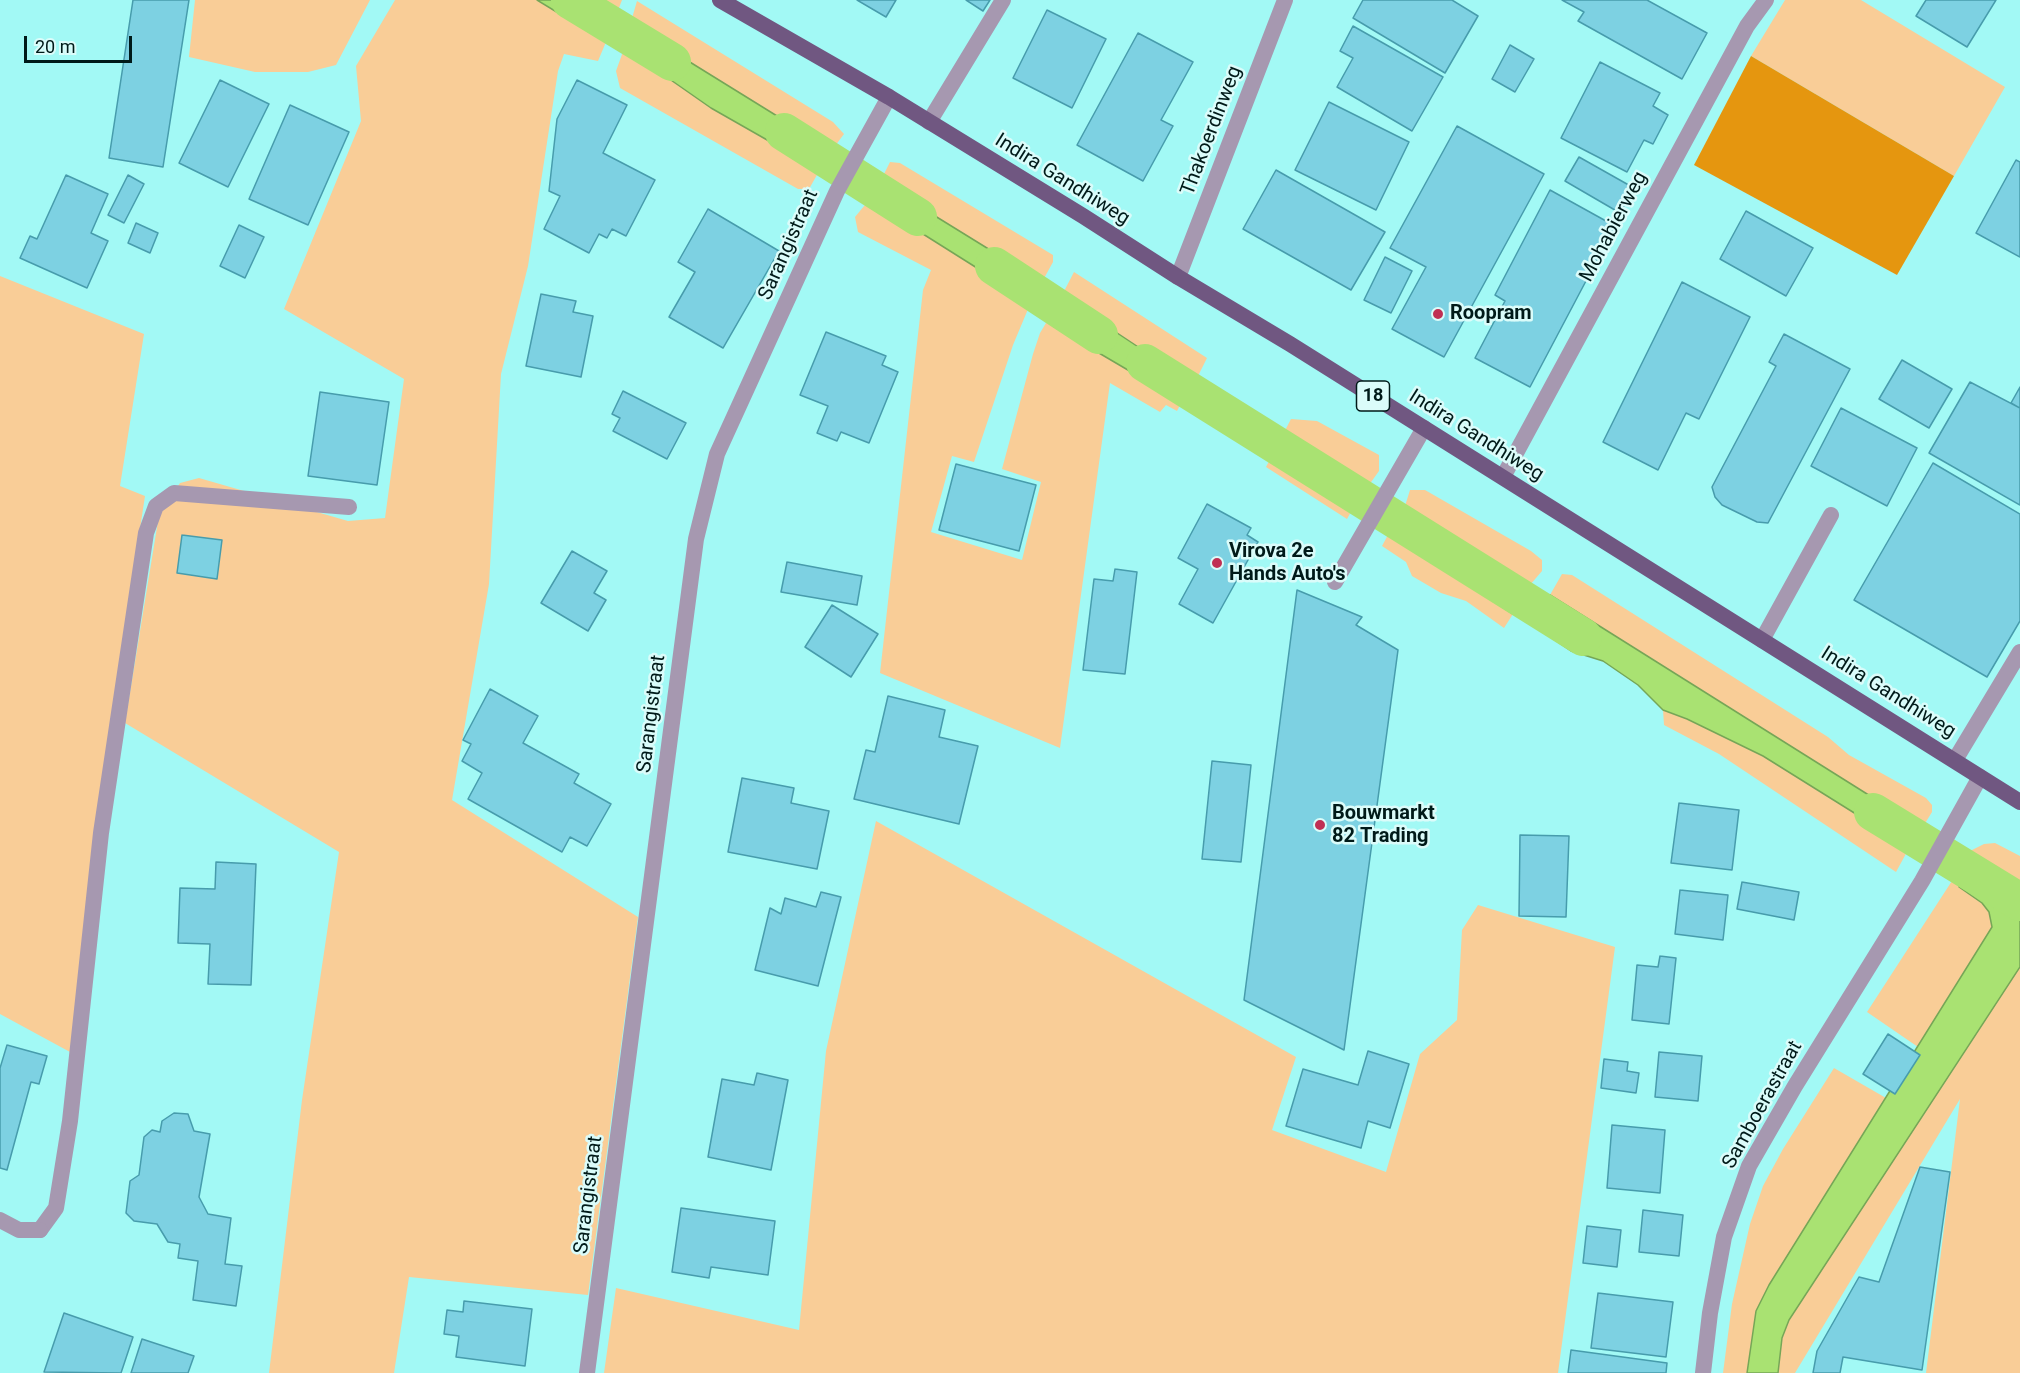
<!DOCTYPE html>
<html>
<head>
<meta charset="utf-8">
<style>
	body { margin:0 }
	#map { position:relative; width:2020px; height:1373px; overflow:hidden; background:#a2f9f5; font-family:Roboto,sans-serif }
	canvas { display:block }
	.scale { position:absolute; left:24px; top:36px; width:108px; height:27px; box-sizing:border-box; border:3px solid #001a19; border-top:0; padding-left:8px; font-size:18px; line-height:21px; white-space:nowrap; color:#001a19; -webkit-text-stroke:4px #dbfcfa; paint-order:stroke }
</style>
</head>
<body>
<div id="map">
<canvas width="2020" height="1373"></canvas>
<div class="scale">20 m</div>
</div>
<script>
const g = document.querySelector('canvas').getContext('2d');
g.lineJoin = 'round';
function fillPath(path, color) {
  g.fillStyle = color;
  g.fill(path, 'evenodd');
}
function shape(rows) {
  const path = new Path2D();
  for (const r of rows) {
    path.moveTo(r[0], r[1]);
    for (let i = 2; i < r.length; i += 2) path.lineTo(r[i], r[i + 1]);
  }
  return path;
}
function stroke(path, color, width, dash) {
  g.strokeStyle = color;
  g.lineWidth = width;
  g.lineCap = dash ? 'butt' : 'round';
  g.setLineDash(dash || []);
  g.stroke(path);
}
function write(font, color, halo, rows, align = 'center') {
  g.font = font + ' Roboto,sans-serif';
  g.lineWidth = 5;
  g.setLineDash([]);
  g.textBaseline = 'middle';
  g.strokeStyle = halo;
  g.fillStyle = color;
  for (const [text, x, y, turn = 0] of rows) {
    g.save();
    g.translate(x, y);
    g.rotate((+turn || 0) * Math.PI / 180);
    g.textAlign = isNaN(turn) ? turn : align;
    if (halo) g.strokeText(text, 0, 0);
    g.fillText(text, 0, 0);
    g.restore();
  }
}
fillPath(shape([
	[195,0,370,0,336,65,308,72,255,72,189,57],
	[395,0,537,0,606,42,598,61,564,54,558,71,528,266,501,374,489,584,452,800,638,917,588,1295,409,1277,394,1373,269,1373,302,1100,339,852,125,723,159,515,180,483,199,478,348,521,385,518,404,379,284,309,361,121,356,66],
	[596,0,622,0,617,13],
	[1785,0,1861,0,2005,87,1954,176,1751,56],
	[637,1,833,122,844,134,832,150,630,25],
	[625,46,711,108,797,157,822,166,809,189,798,189,620,88,616,71],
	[890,162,900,163,1053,255,1053,262,1042,282,880,182],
	[869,200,1031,302,1013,345,974,462,952,456,931,532,1022,560,1041,482,1002,469,1033,354,1040,333,1049,318,1053,326,1167,393,1183,399,1177,411,1166,405,1160,412,1110,383,1060,748,880,673,923,290,931,270,858,232,855,217],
	[1074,272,1207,358,1194,384,1075,305,1060,299],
	[0,276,144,334,120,486,145,496,96,817,70,1052,0,1014],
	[1291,419,1317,421,1379,455,1379,471,1369,485,1293,438,1276,463,1352,510,1347,519,1266,467],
	[1410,490,1425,490,1531,551,1542,560,1542,571,1530,585,1405,506],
	[1389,533,1513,614,1504,628,1466,601,1441,593,1412,576,1406,562,1382,546],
	[1562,574,1572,575,1828,737,1849,755,1926,798,1932,805,1932,812,1924,825,1883,804,1550,595],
	[1663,710,1687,719,1763,756,1896,839,1908,850,1896,872,1719,754,1664,725],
	[876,821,1296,1057,1272,1130,1386,1172,1420,1054,1457,1020,1462,930,1478,905,1615,947,1558,1373,604,1373,616,1288,799,1330,826,1051],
	[1995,843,2020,856,2020,882,1977,857,1960,887,1982,903,1989,912,1992,927,1918,1047,1867,1012,1972,850,1984,844],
	[2020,967,2020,1373,1926,1373,1960,1099,1795,1373,1778,1373,1782,1338,1789,1320],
	[1834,1068,1886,1098,1769,1285,1756,1311,1747,1373,1723,1373,1732,1304,1750,1224,1763,1186,1783,1149]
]), '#f9cd97');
fillPath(shape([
	[1751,56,1954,176,1897,275,1694,165]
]), '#e5960f');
const water = shape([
	[537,0,596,0,617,13,606,42,537,0],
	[630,25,832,150,822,166,797,157,711,108,645,62,625,46,630,25],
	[880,182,1042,282,1031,302,869,200,880,182],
	[1060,299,1075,305,1194,384,1183,399,1167,393,1053,326,1049,318,1060,299],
	[1292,437,1369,485,1352,510,1276,464,1292,437],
	[1405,506,1530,585,1513,614,1389,533,1405,506],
	[1550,595,1883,804,1924,825,1908,850,1896,839,1763,756,1687,719,1663,710,1638,685,1603,661,1571,651,1537,628,1534,620,1550,595],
	[1977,856,2020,882,2020,967,1789,1320,1782,1338,1778,1373,1747,1373,1756,1311,1769,1285,1992,927,1989,912,1982,903,1959,887,1977,856]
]);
fillPath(water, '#a9e272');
stroke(water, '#76a657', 1.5);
stroke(shape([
	[570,0,672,62],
	[784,132,918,217],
	[994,266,1099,335],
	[1145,363,1583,637],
	[1873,812,2020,902]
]), '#a9e272', 38);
const building = shape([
	[133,0,189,0,163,167,109,158,133,0],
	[857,0,896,0,886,17,857,0],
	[966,0,990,0,983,11,966,0],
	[1363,0,1452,0,1478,16,1445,73,1353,18,1363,0],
	[1562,0,1647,0,1707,33,1682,79,1578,21,1584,12,1562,0],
	[1926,0,1996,0,1967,47,1916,16,1926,0],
	[1047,10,1106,39,1072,108,1013,78,1047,10],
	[1353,26,1443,77,1412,131,1337,87,1353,58,1340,51,1353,26],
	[1138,33,1193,62,1161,120,1173,126,1143,181,1077,145,1138,33],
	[1510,45,1534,59,1515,92,1492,79,1510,45],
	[1600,62,1660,93,1653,106,1668,115,1653,144,1644,140,1627,172,1561,138,1600,62],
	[220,80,269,104,228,187,179,163,220,80],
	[577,80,627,105,603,153,655,180,626,236,612,229,607,238,599,234,589,253,544,229,560,196,549,191,557,119,577,80],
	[1329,102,1409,142,1376,210,1295,170,1329,102],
	[290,105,349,132,308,225,249,199,290,105],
	[1457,126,1544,174,1444,357,1392,329,1426,267,1390,248,1457,126],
	[1579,157,1634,188,1620,213,1565,181,1579,157],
	[2016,160,2020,162,2020,257,1976,233,2016,160],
	[1276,170,1385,232,1351,290,1243,229,1276,170],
	[66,175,108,194,91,233,108,241,87,288,20,258,30,236,37,239,66,175],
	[128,175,144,184,124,223,108,215,128,175],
	[1550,190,1615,226,1530,387,1475,358,1505,301,1495,295,1550,190],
	[708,209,779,251,723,348,669,317,695,272,678,262,708,209],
	[1746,211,1813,248,1786,296,1720,259,1746,211],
	[136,223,158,233,150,253,128,243,136,223],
	[239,225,264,237,245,278,220,266,239,225],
	[1385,257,1412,271,1391,313,1364,300,1385,257],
	[1682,282,1750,317,1699,419,1686,413,1658,470,1603,442,1682,282],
	[541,294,576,301,573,312,593,316,581,377,526,366,541,294],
	[826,332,886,356,882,365,898,372,869,443,841,432,837,441,817,433,828,406,800,395,826,332],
	[1784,334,1850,369,1768,523,1757,522,1722,505,1715,497,1712,487,1776,366,1769,362,1784,334],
	[1902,360,1952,389,1929,428,1879,399,1902,360],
	[1970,382,2020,408,2020,505,1929,453,1970,382],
	[2020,387,2020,408,2011,403,2020,387],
	[623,391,686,423,667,459,613,431,620,418,612,414,623,391],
	[320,392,389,402,377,485,308,476,320,392],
	[1841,408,1917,448,1887,506,1811,466,1841,408],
	[1933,463,2020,514,2020,621,1987,677,1854,600,1933,463],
	[956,464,1036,485,1019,551,939,530,956,464],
	[1207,504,1251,528,1247,535,1258,542,1213,623,1179,604,1198,569,1178,558,1207,504],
	[182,535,222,540,217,579,177,573,182,535],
	[572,551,607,571,594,593,606,600,588,631,541,603,572,551],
	[787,562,862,576,857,605,781,592,787,562],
	[1115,569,1137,572,1125,674,1083,670,1094,579,1113,581,1115,569],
	[1297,590,1362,617,1356,625,1398,650,1344,1050,1244,1000,1297,590],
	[832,605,878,634,851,677,805,647,832,605],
	[490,689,538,716,523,743,579,774,574,783,611,804,587,846,570,837,562,852,468,799,482,773,462,761,471,744,463,740,490,689],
	[888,696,945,710,939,737,978,746,959,824,854,799,866,750,875,752,888,696],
	[1212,761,1251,765,1241,862,1202,859,1212,761],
	[742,778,794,788,791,803,829,811,817,869,728,852,742,778],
	[1679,803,1739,810,1732,870,1671,863,1679,803],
	[1520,835,1569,836,1566,917,1519,916,1520,835],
	[216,862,256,864,251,985,208,984,210,944,178,943,180,888,215,889,216,862],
	[1742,882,1799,892,1794,920,1737,909,1742,882],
	[1680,890,1728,895,1723,940,1675,934,1680,890],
	[821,892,841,897,818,986,755,970,770,908,781,914,785,898,816,907,821,892],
	[1660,956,1676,958,1669,1024,1632,1020,1637,965,1658,967,1660,956],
	[1888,1034,1920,1055,1895,1094,1863,1074,1888,1034],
	[7,1045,47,1056,39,1084,31,1082,7,1170,0,1168,0,1068,7,1045],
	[1368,1051,1409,1064,1390,1128,1368,1121,1361,1148,1286,1126,1303,1069,1358,1085,1368,1051],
	[1659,1052,1702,1056,1698,1101,1655,1097,1659,1052],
	[1604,1059,1628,1062,1627,1071,1639,1073,1636,1093,1601,1088,1604,1059],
	[757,1073,788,1080,771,1170,708,1157,722,1079,754,1085,757,1073],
	[174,1113,188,1114,194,1131,210,1134,199,1197,208,1214,231,1218,225,1264,242,1266,236,1306,193,1300,198,1261,178,1258,180,1244,168,1242,157,1224,134,1221,126,1213,130,1181,139,1175,144,1137,152,1130,160,1132,162,1121,174,1113],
	[1612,1125,1665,1130,1660,1193,1607,1188,1612,1125],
	[1920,1167,1950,1172,1922,1370,1843,1357,1840,1373,1813,1373,1817,1351,1859,1277,1879,1282,1920,1167],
	[681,1208,775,1221,768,1275,711,1267,709,1278,672,1272,681,1208],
	[1643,1210,1683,1215,1679,1256,1639,1252,1643,1210],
	[1587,1226,1621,1230,1617,1267,1583,1263,1587,1226],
	[1598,1293,1673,1302,1666,1357,1591,1348,1598,1293],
	[464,1301,532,1309,525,1366,456,1357,459,1336,444,1334,447,1310,463,1312,464,1301],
	[64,1313,133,1337,121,1373,44,1372,64,1313],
	[142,1339,194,1356,188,1373,131,1373,142,1339],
	[1571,1350,1667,1363,1666,1373,1568,1373,1571,1350]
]);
fillPath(building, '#7dd1e2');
stroke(building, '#479cac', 1.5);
stroke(shape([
	[929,122,1003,0],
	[1335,582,1424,428],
	[1762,640,1831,515],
	[40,1230,56,1208,70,1121,101,833,146,533,156,506,174,493,349,507]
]), '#a698b0', 16);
stroke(shape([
	[1178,277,1285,0],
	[1503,477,1747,26,1766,0],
	[1955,760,2020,652],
	[0,1220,19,1230,40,1230],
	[587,1373,696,539,717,454,837,191,889,97],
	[1703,1373,1710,1313,1724,1237,1749,1166,1795,1086,1922,881,1980,777]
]), '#a698b0', 16);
stroke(shape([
	[720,0,889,97,1083,216,1178,277,1290,344,2020,802]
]), '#705781', 16);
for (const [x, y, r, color] of [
	[1438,314,6,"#c03054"],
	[1217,563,6,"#c03054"],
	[1320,825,6,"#c03054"]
]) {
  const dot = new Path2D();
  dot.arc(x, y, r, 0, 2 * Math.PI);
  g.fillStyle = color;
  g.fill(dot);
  stroke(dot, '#dbfcfa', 2);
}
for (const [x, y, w] of [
	[1373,396,33]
]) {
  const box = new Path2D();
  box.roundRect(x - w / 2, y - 15, w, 30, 4.5);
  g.fillStyle = '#dbfcfa';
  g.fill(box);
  stroke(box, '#001a19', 1.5);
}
write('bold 18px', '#001a19', null, [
	["18",1373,396]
]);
write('20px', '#001a19', '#dbfcfa', [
	["Thakoerdinweg",1212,131,-69],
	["Indira Gandhiweg",1062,180,32],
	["Mohabierweg",1614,227,-62],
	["Sarangistraat",789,245,-66],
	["Indira Gandhiweg",1476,436,32],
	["Indira Gandhiweg",1888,693,32],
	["Sarangistraat",652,714,-83],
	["Samboerastraat",1763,1105,-61],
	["Sarangistraat",589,1195,-83]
]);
write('bold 20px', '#001a19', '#dbfcfa', [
	["Roopram",1450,314],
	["Virova 2e",1229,552],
	["Hands Auto's",1229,575],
	["Bouwmarkt",1332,814],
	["82 Trading",1332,837]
], 'left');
</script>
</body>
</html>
